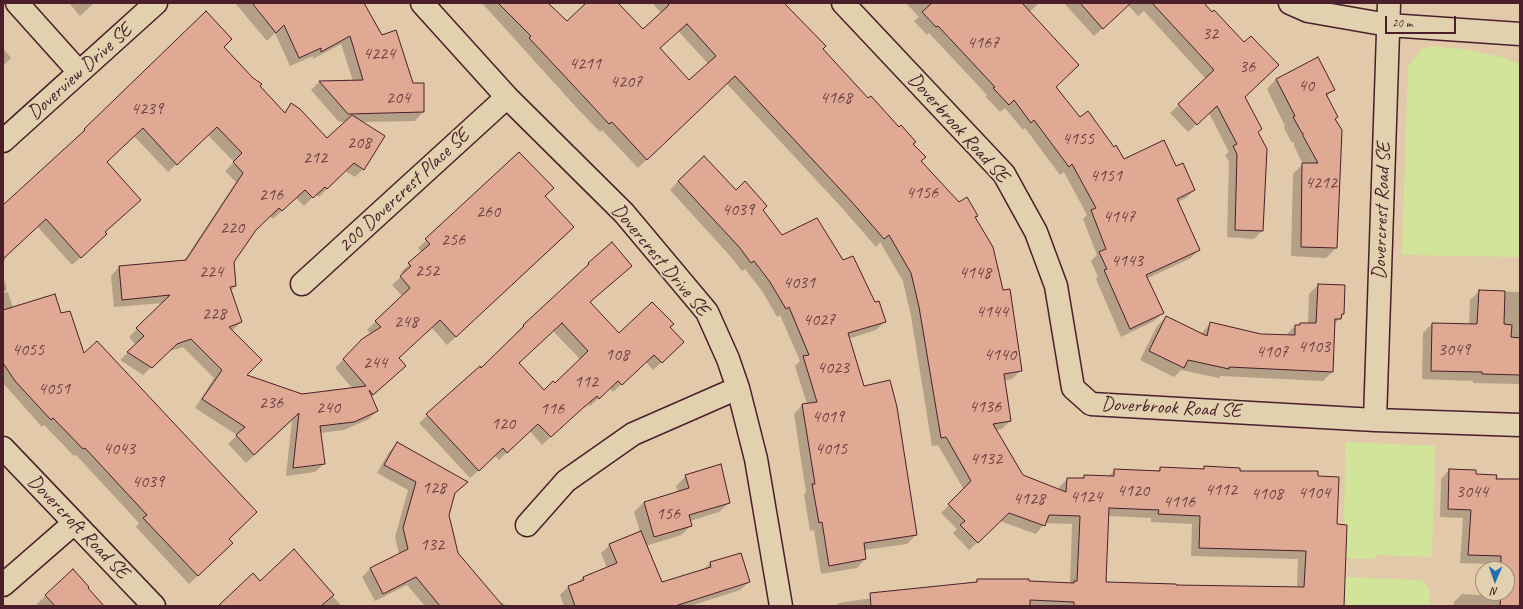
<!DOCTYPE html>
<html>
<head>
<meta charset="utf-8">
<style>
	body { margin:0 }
	#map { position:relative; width:1523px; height:609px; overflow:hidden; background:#e1c9a9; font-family:Caveat,sans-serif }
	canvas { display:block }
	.frame { position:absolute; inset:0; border:4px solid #4a1f2b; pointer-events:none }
	.north { position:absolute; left:1475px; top:561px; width:40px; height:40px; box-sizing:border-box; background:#e2d1ae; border:1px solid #a58a7a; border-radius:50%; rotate:182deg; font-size:11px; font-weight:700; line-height:16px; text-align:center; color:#4a1f2b }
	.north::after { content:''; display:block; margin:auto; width:14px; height:18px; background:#1f6fb2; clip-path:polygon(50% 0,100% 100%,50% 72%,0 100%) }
	.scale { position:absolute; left:1385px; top:16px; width:71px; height:18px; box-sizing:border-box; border:2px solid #4a1f2b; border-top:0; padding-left:5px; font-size:12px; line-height:14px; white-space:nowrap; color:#4a1f2b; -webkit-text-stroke:3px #e2d1ae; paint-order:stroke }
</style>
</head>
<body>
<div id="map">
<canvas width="1523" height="609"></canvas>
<div class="frame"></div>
<div class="north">N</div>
<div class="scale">20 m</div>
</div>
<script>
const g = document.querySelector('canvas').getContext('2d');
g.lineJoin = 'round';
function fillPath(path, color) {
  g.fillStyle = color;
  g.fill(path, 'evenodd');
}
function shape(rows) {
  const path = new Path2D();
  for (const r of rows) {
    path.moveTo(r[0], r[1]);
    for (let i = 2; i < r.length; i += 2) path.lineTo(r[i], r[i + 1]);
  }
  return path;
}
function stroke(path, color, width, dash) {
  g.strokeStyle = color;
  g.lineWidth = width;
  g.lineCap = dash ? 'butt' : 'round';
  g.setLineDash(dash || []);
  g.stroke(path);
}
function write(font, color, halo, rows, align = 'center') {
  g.font = font + ' Caveat,sans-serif';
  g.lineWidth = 4;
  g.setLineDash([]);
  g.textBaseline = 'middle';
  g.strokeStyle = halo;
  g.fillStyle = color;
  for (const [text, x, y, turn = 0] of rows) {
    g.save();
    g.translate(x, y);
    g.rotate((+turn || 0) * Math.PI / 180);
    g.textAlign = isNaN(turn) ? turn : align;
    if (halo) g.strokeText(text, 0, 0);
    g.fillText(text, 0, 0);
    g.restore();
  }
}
fillPath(shape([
	[1432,46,1464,49,1501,57,1520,64,1520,257,1402,255,1408,67,1421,49],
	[1345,442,1435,446,1432,557,1377,555,1374,559,1344,558],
	[1346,577,1421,580,1430,589,1430,606,1342,606,1343,584]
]), '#d2e499');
fillPath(shape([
	[69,3,94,3,80,16],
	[235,3,363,3,381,36,412,84,423,84,423,112,415,121,361,122,363,169,355,177,345,171,319,197,316,194,304,206,296,198,273,219,270,216,254,231,233,262,235,286,231,291,241,322,232,331,245,375,301,395,353,389,335,368,362,340,371,334,367,330,402,296,392,285,403,275,401,272,422,252,418,248,519,153,565,236,447,345,431,327,398,358,405,366,371,397,377,411,369,419,344,430,320,433,324,464,315,472,286,476,292,420,246,463,228,444,237,435,195,408,214,378,183,347,167,352,143,375,120,360,136,345,129,337,163,303,114,307,111,276,119,267,183,262,236,182,225,171,234,162,208,135,168,172,134,136,106,162,104,232,97,242,72,265,37,226,7,255,3,264,3,206,77,139,76,138,85,130,222,47,283,113,291,105,327,139,346,122,339,122,311,90,319,82,353,81,341,44,313,59,313,56,290,66,275,33,267,41],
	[482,3,549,3,567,22,587,3,615,3,699,109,638,168,602,130,600,132,576,107],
	[652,3,782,3,868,100,912,144,920,162,959,203,976,216,975,218,1020,371,1012,379,1004,381,1010,421,1002,429,996,430,1022,476,1059,490,1059,487,1067,479,1081,479,1084,476,1108,477,1115,470,1157,472,1161,468,1202,470,1204,467,1239,472,1317,477,1336,525,1343,606,836,606,839,603,974,583,977,580,1070,583,1072,524,1045,523,1036,534,1000,521,969,550,953,533,957,529,941,513,964,490,938,445,932,446,911,316,903,281,880,242,876,247,843,209],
	[1108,516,1151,518,1151,522,1192,524,1191,556,1298,559,1297,588,1175,586,1105,583],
	[906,3,1039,3,1029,12,1055,87,1079,118,1123,160,1176,168,1194,190,1186,198,1177,202,1199,250,1191,258,1146,279,1163,313,1154,321,1121,337,1096,279,1098,277,1091,261,1097,255,1083,219,1087,215,1064,172,1060,175,1025,128,1023,130,1005,108,1000,112,986,97,987,95,929,33,927,35,914,21,919,17],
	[1064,3,1202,3,1257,133,1262,231,1254,239,1227,237,1229,162,1225,155,1229,152,1209,113,1188,132,1170,113,1206,79,1144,11,1138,16,1128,5,1094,36],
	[3,48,11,58,3,66],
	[1276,79,1333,90,1326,97,1334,119,1336,248,1326,258,1291,256,1293,174,1303,164,1294,146,1294,142,1292,143,1284,128,1285,126,1267,89],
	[678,181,736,191,761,211,781,237,842,262,885,322,876,330,848,339,863,387,916,535,907,544,864,550,865,559,857,568,821,574,814,530,810,531,804,494,806,492,794,414,802,405,807,404,795,366,800,361,780,315,777,317,762,291,745,269,742,271,731,257,670,190],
	[589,263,631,266,589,302,619,335,669,327,675,350,653,370,646,362,613,392,610,388,590,406,588,404,573,416,542,445,530,431,499,460,495,456,470,478,419,423,480,368,481,369,516,335,515,334,523,326,582,272],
	[553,331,581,360,555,385,544,391,518,363],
	[3,276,7,289,3,293],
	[1318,285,1343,314,1334,325,1332,372,1323,381,1221,376,1219,378,1181,370,1174,377,1140,360,1157,326,1166,317,1201,334,1210,324,1261,335,1286,335,1295,326,1308,324,1309,294],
	[1479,291,1520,292,1520,384,1473,383,1473,381,1422,379,1423,333,1432,324,1469,325,1470,300],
	[8,292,13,308,61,315,84,355,228,539,223,551,189,584,136,527,139,523,76,455,74,456,44,425,42,427,3,383,3,293],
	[397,444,454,493,448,515,457,554,498,601,508,606,425,606,407,585,375,601,362,577,370,569,399,554,395,537,408,490,377,473,389,452],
	[1449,470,1495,478,1520,479,1520,606,1453,606,1454,602,1462,594,1493,596,1493,593,1507,593,1507,569,1493,569,1493,564,1460,563,1463,518,1440,517,1441,479],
	[686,476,729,503,719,512,690,521,691,526,681,535,646,546,662,583,703,570,710,563,741,554,749,582,740,590,690,606,562,606,564,606,560,595,568,587,576,584,583,577,607,568,601,553,610,545,640,532,634,512,644,502,678,492,676,486],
	[306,569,342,606,220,606,260,582],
	[72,571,102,606,38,606,37,604]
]), '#0003');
const building = shape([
	[252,3,364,3,382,35,396,30,413,83,424,83,424,112,348,114,319,81,363,80,350,36,321,52,321,48,299,58,284,25,276,33,252,3],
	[498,3,548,3,567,21,586,3,618,3,643,29,669,5,667,3,784,3,826,46,823,49,868,98,871,96,899,127,901,125,916,142,913,144,926,157,921,161,959,202,967,197,978,216,975,217,993,247,1003,290,1010,289,1022,371,1004,374,1011,421,993,424,1023,475,1066,492,1067,478,1084,478,1084,475,1114,476,1114,469,1160,471,1160,467,1204,469,1204,466,1240,468,1240,471,1318,471,1318,476,1339,477,1337,524,1347,525,1344,606,1074,606,1074,602,1030,600,1030,606,871,606,870,593,977,582,977,579,1029,579,1029,581,1074,583,1074,581,1077,581,1080,516,1049,515,1045,526,1009,513,978,543,960,525,965,521,948,504,971,481,946,437,941,438,919,307,911,273,889,235,884,239,851,201,735,76,647,160,612,122,609,124,585,98,529,38,531,36,498,3],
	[687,24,716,56,689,80,660,48,687,24],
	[1109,508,1159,510,1158,514,1200,516,1199,548,1306,551,1304,587,1176,585,1176,584,1106,582,1109,508],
	[932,3,1022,3,1079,65,1056,87,1080,117,1088,111,1114,147,1116,145,1124,159,1164,140,1176,166,1183,163,1195,190,1177,199,1200,250,1146,275,1164,313,1130,329,1104,270,1107,269,1099,252,1106,249,1091,210,1096,208,1072,164,1069,167,1034,120,1031,123,1014,100,1009,105,993,88,995,87,938,26,936,27,922,12,932,3],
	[1080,3,1131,3,1103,29,1080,3],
	[1152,3,1204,3,1212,12,1214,10,1244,42,1251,36,1279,65,1245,97,1262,129,1258,132,1267,149,1263,231,1235,230,1237,154,1233,146,1237,144,1217,106,1197,125,1178,104,1214,70,1152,3],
	[206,11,232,39,224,47,253,78,262,84,260,86,285,113,291,103,300,109,327,138,352,115,385,136,364,170,354,163,327,189,325,187,313,198,305,190,282,211,279,208,256,230,234,262,236,286,230,287,242,322,229,327,262,360,247,375,302,394,366,386,343,359,362,339,381,327,375,321,410,288,400,276,411,266,408,263,430,244,425,239,519,152,554,188,545,196,574,227,456,337,440,320,399,358,406,366,373,395,369,390,378,411,354,422,320,426,325,464,293,468,299,413,254,455,236,435,245,427,202,399,222,370,191,339,177,344,152,368,127,352,144,336,136,328,170,295,122,300,119,266,186,260,243,173,233,162,242,153,217,127,177,165,143,128,107,162,141,200,105,232,107,234,81,258,46,219,3,259,3,205,85,130,84,129,206,11],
	[1318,57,1335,90,1326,94,1338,117,1335,119,1342,130,1337,248,1301,247,1302,163,1318,163,1303,136,1303,133,1302,133,1293,117,1295,116,1276,79,1318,57],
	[704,156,736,190,745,181,767,206,763,210,782,235,817,218,843,260,853,256,875,302,879,301,886,322,848,333,864,386,890,380,897,407,917,535,864,543,866,559,829,566,822,522,819,523,812,484,815,484,802,404,817,402,803,356,809,355,789,307,786,309,770,282,754,261,751,263,740,248,678,181,704,156],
	[612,242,632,266,590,302,619,333,652,302,674,324,670,327,684,342,662,363,654,355,622,385,618,381,599,399,597,396,583,408,551,437,538,424,507,453,503,448,479,471,426,414,480,366,481,368,524,326,523,325,589,264,588,263,612,242],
	[562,323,588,351,555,383,553,381,544,390,519,363,562,323],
	[1318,284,1345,285,1344,314,1342,314,1341,319,1335,319,1333,372,1229,367,1229,369,1188,360,1184,368,1149,351,1166,316,1207,336,1210,322,1261,334,1295,335,1295,325,1300,325,1300,323,1316,323,1318,284],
	[1479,290,1505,291,1504,324,1512,325,1511,337,1520,338,1520,375,1482,374,1482,372,1431,371,1432,323,1477,324,1479,290],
	[55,294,61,313,70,311,84,353,97,341,257,512,229,539,233,543,198,576,143,518,147,515,85,448,83,449,53,418,51,420,15,381,3,363,3,310,55,294],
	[397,442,468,482,455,493,449,515,458,553,503,606,440,606,416,577,383,594,370,568,408,549,403,528,416,482,384,465,397,442],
	[721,464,730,503,689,515,692,526,654,537,644,502,689,488,685,475,721,464],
	[1449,469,1476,470,1476,474,1497,475,1496,479,1520,479,1520,606,1500,606,1501,593,1507,593,1507,569,1501,569,1501,556,1468,555,1471,510,1448,509,1449,469],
	[641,531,662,582,711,567,710,562,741,553,750,582,675,606,575,606,568,586,584,580,583,577,617,563,609,544,641,531],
	[294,549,334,595,321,606,218,606,253,573,260,581,294,549],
	[73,569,89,587,88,588,104,606,55,606,45,595,73,569]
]);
fillPath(building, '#dfa994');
stroke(building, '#4a1f2b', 1);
const minor = shape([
	[17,3,79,72],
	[422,3,507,97,624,213,707,312,728,359,738,388,756,459,781,606],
	[843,3,1004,174,1036,232,1056,286,1073,388,1091,404,1375,420,1520,425],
	[1290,3,1308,11,1388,25,1520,34],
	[3,141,156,3],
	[302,284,507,97],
	[1375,420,1389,3],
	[3,448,154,606],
	[527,525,566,481,633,434,738,388],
	[3,585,73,524]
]);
stroke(minor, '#4a1f2b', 25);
stroke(minor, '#e2d1ae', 22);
write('18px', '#6f4245', null, [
	["32",1210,34],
	["4167",983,43],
	["4224",379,54],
	["4211",585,64],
	["36",1247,67],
	["4207",626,82],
	["40",1306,86],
	["204",398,98],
	["4168",836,98],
	["4239",147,109],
	["4155",1078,139],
	["208",359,143],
	["212",315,158],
	["4151",1106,176],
	["4212",1321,183],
	["4156",922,193],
	["216",271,195],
	["4039",738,210],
	["260",488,212],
	["4147",1119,217],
	["220",232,228],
	["256",453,240],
	["4143",1127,261],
	["252",427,271],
	["224",211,272],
	["4148",975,273],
	["4031",799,283],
	["4144",992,312],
	["228",214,314],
	["4027",819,320],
	["248",406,322],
	["4103",1314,347],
	["4055",28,350],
	["3049",1454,350],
	["4107",1272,352],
	["108",617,355],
	["4140",1000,355],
	["244",375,363],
	["4023",833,368],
	["112",586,382],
	["4051",54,389],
	["236",271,403],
	["4136",985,407],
	["240",328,408],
	["116",552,409],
	["4019",828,417],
	["120",503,424],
	["4043",119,449],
	["4015",831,449],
	["4132",986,459],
	["4039",148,482],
	["128",434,488],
	["4112",1221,490],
	["4120",1133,491],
	["3044",1472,492],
	["4104",1314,493],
	["4108",1267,494],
	["4124",1086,497],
	["4128",1029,499],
	["4116",1179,502],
	["156",668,514],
	["132",432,545]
]);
write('20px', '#4a1f2b', '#e2d1ae', [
	["Doverview Drive SE",80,72,-42],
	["Doverbrook Road SE",958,128,48],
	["200 Dovercrest Place SE",404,191,-43],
	["Dovercrest Road SE",1382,211,-88],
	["Dovercrest Drive SE",660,260,50],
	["Doverbrook Road SE",1171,408,3],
	["Dovercroft Road SE",78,527,46]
]);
</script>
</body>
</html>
